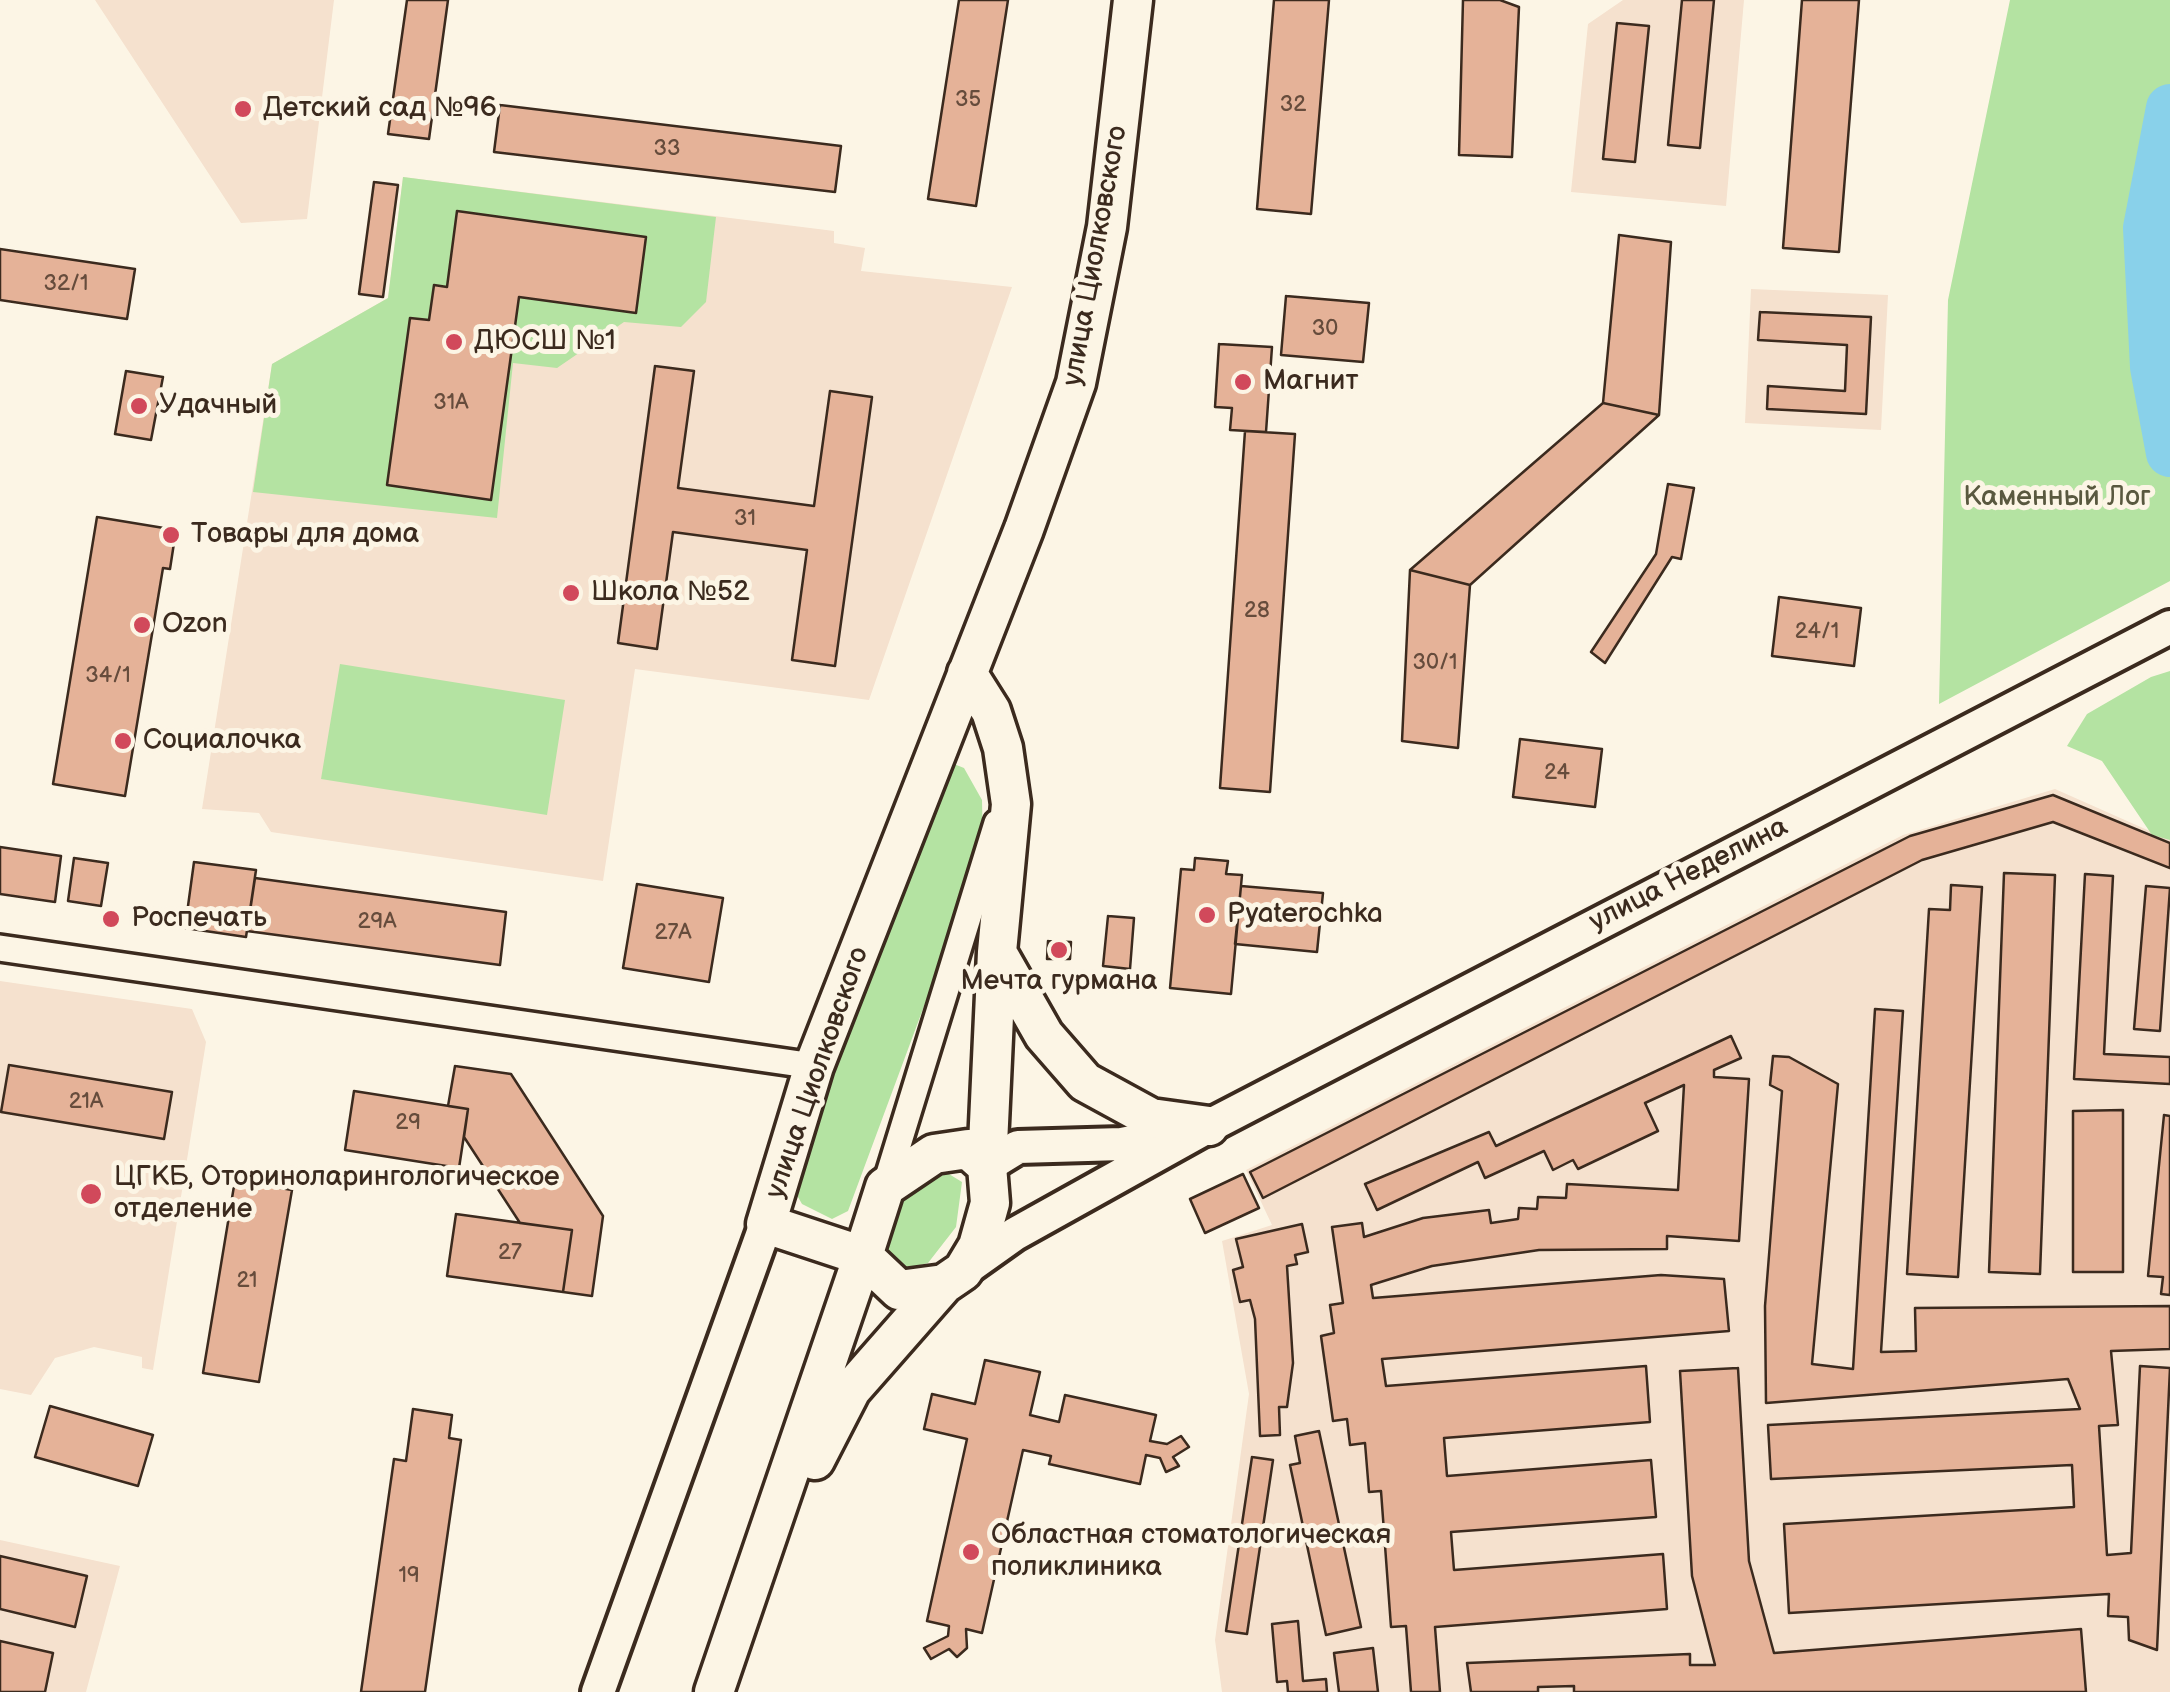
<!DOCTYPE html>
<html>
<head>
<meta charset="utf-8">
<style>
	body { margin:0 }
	canvas { display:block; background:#fcf5e5 }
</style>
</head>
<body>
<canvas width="2170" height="1692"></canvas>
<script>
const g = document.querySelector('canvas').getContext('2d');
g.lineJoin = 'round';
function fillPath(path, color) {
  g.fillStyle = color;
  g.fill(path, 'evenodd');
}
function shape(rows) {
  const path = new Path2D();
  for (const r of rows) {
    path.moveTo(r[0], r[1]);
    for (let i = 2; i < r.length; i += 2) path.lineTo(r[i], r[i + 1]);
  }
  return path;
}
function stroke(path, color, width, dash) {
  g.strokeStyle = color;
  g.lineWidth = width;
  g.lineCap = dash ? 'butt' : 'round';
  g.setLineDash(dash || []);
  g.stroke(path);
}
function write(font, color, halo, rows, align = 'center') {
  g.font = font + ' "Balsamiq Sans",sans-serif';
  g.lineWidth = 10;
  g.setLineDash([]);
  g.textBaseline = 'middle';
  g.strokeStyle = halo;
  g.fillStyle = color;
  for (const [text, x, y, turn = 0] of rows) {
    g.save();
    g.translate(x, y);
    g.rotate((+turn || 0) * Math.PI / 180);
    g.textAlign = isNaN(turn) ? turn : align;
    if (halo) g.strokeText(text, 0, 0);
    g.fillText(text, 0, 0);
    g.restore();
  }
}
fillPath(shape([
	[95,0,334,0,307,219,241,223],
	[1623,0,1744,0,1726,206,1571,192,1588,24],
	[403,177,834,231,834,243,865,248,861,271,1012,287,869,700,635,669,603,881,271,832,259,813,202,809,272,364,388,298],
	[1751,289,1888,295,1881,430,1745,423],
	[2055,789,2170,840,2170,1692,1222,1692,1215,1640,1249,1394,1222,1241,1272,1225,1246,1170,1903,835],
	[0,981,192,1009,206,1042,153,1370,142,1368,142,1357,94,1347,55,1358,31,1395,0,1389],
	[0,1540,120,1566,86,1692,0,1692]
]), '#f5e1ce');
fillPath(shape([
	[2010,0,2170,0,2170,581,1939,704,1948,300],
	[403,177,716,217,706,302,681,327,624,322,557,368,513,363,497,518,253,492,272,364,388,298],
	[340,664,565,700,547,815,321,779],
	[2170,671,2170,840,2152,835,2102,761,2067,746,2087,714,2151,677],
	[954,764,964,768,982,800,983,847,848,1211,832,1219,802,1204,794,1190,793,1167,945,768],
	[944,1171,962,1182,956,1227,928,1263,900,1270,882,1259,888,1209,922,1174]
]), '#b4e3a2');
stroke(shape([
	[2170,108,2147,228,2154,367,2170,453]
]), '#89d1ea', 48);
const building = shape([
	[407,0,448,0,429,139,388,134,407,0],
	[959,0,1008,0,976,206,928,199,959,0],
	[1274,0,1329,0,1311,214,1257,209,1274,0],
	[1463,0,1500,0,1519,7,1512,157,1459,155,1463,0],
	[1682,0,1714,0,1700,148,1668,145,1682,0],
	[1802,0,1859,0,1839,252,1783,248,1802,0],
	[1617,23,1649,26,1635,162,1603,159,1617,23],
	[500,105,841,146,835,192,494,152,500,105],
	[374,182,398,185,383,297,359,294,374,182],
	[457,211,646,237,636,313,519,297,491,500,387,485,410,318,429,320,434,285,447,287,457,211],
	[1619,235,1671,242,1659,415,1603,403,1619,235],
	[0,249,135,269,127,319,0,300,0,249],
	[1286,296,1369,303,1363,362,1281,355,1286,296],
	[1760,312,1871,317,1866,414,1767,409,1768,386,1845,391,1847,345,1758,340,1760,312],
	[1219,344,1272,347,1266,432,1230,430,1232,408,1215,407,1219,344],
	[655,366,694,371,678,488,814,506,830,391,872,397,835,666,792,660,807,550,673,532,657,649,618,643,655,366],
	[126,371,163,377,151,440,115,434,126,371],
	[1603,403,1659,415,1470,585,1410,570,1603,403],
	[1245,431,1295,434,1270,792,1220,788,1245,431],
	[1668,484,1694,488,1681,559,1672,557,1605,663,1591,652,1656,554,1668,484],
	[97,517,176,530,170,569,163,568,125,796,53,784,97,517],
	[1410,570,1470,585,1458,748,1402,741,1410,570],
	[1779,597,1861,608,1854,666,1772,656,1779,597],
	[1520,739,1602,749,1595,807,1513,797,1520,739],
	[2053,795,2170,843,2170,868,2053,822,1922,860,1263,1198,1250,1172,1910,836,2053,795],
	[0,847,61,856,55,902,0,894,0,847],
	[74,858,108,863,101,906,68,901,74,858],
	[1195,858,1228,861,1226,874,1242,875,1231,994,1170,988,1181,869,1194,870,1195,858],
	[194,862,256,870,246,937,185,928,194,862],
	[2004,873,2055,875,2040,1274,1989,1272,2004,873],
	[2085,874,2113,876,2104,1054,2170,1057,2170,1084,2074,1079,2085,874],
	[255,878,506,912,500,965,247,931,255,878],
	[637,884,723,898,709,982,623,968,637,884],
	[1951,885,1982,887,1958,1277,1907,1274,1929,909,1950,910,1951,885],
	[1241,886,1323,893,1317,952,1235,944,1241,886],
	[2146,886,2170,888,2160,1031,2134,1029,2146,886],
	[1108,916,1134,918,1130,969,1103,966,1108,916],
	[1048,941,1071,942,1070,959,1047,959,1048,941],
	[1875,1009,1903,1011,1881,1352,1916,1351,1915,1308,2170,1306,2170,1349,2111,1351,2118,1425,2099,1426,2107,1555,2131,1553,2140,1366,2170,1368,2157,1650,2129,1640,2128,1617,2108,1616,2109,1594,1789,1613,1784,1524,2074,1507,2072,1465,1771,1479,1768,1425,2080,1409,2068,1379,1766,1403,1765,1306,1782,1091,1770,1085,1773,1056,1789,1057,1838,1084,1812,1364,1853,1369,1875,1009],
	[1731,1036,1741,1058,1714,1070,1714,1077,1749,1079,1739,1241,1667,1236,1667,1249,1539,1250,1432,1266,1371,1285,1373,1298,1661,1275,1724,1279,1729,1331,1382,1359,1386,1386,1646,1366,1650,1422,1444,1438,1447,1476,1651,1460,1656,1517,1451,1532,1454,1570,1663,1554,1667,1609,1435,1627,1440,1692,1411,1692,1406,1626,1391,1627,1381,1491,1369,1492,1365,1443,1350,1445,1347,1419,1333,1421,1321,1336,1334,1333,1330,1305,1343,1303,1332,1227,1362,1223,1364,1237,1423,1218,1489,1210,1491,1223,1518,1219,1519,1208,1537,1209,1538,1197,1566,1198,1567,1184,1678,1190,1684,1085,1645,1103,1658,1131,1578,1169,1573,1160,1553,1170,1544,1151,1485,1178,1478,1162,1377,1210,1365,1184,1489,1132,1496,1146,1731,1036],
	[9,1065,172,1092,164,1139,1,1112,9,1065],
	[455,1066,511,1074,603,1216,592,1296,563,1292,572,1230,520,1223,464,1137,468,1109,448,1106,455,1066],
	[354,1091,468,1109,459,1168,345,1150,354,1091],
	[2123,1110,2123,1272,2073,1272,2073,1111,2123,1110],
	[2164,1115,2170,1116,2170,1295,2161,1294,2163,1277,2148,1276,2164,1115],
	[1243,1174,1259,1208,1205,1233,1190,1199,1243,1174],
	[235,1180,292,1190,259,1382,203,1373,235,1180],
	[456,1214,572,1230,563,1292,447,1276,456,1214],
	[1302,1224,1308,1252,1295,1255,1297,1264,1287,1266,1293,1363,1287,1407,1279,1407,1280,1435,1260,1436,1255,1319,1250,1300,1240,1302,1233,1270,1243,1267,1236,1239,1302,1224],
	[985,1360,1040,1372,1030,1415,1059,1422,1065,1395,1156,1415,1150,1441,1167,1444,1181,1436,1189,1447,1173,1457,1179,1466,1166,1472,1160,1458,1146,1455,1140,1484,1049,1464,1051,1456,1023,1450,982,1633,966,1629,967,1648,957,1657,949,1649,931,1659,924,1648,948,1636,949,1626,927,1621,967,1439,924,1429,932,1394,975,1404,985,1360],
	[1738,1368,1749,1561,1774,1653,2081,1629,2086,1692,1574,1692,1574,1686,1538,1687,1538,1692,1471,1692,1467,1663,1690,1654,1690,1665,1715,1665,1692,1576,1680,1371,1738,1368],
	[50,1406,153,1435,138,1486,35,1457,50,1406],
	[413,1409,452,1415,449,1438,461,1440,425,1692,361,1692,394,1459,406,1461,413,1409],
	[1319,1431,1361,1627,1326,1635,1290,1465,1300,1463,1295,1436,1319,1431],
	[1252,1457,1273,1460,1247,1634,1226,1631,1252,1457],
	[0,1556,87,1576,75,1627,0,1609,0,1556],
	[1298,1621,1303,1681,1326,1679,1327,1692,1288,1692,1287,1681,1277,1682,1272,1624,1298,1621],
	[0,1641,53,1653,45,1692,0,1692,0,1641],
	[1373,1648,1378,1692,1339,1692,1334,1653,1373,1648]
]);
fillPath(building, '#e5b298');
stroke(building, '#3b2a1e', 2.5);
const minor = shape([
	[0,948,814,1066],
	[885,1187,997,823]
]);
const tertiary = shape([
	[987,1166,1018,1147,1122,1144,1176,1133],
	[963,1271,1015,1234,1209,1126,2170,627],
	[598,1692,766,1224]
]);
const secondary = shape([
	[967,673,991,711,1003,748,1011,804,997,952,987,1166,990,1203,978,1246,963,1271,944,1284,899,1290,863,1256,885,1187,934,1154,968,1149,987,1166],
	[999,956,1044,1035,1085,1082,1151,1118,1209,1126],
	[815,1460,851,1390,944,1284],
	[714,1692,863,1256,766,1224,814,1066,1024,529,1076,383,1107,227,1133,0]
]);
stroke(minor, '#3b2a1e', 32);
stroke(tertiary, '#3b2a1e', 40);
stroke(secondary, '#3b2a1e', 45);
stroke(minor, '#fcf5e5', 25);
stroke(tertiary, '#fcf5e5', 32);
stroke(secondary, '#fcf5e5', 38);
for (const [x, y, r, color] of [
	[243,109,10,"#d1495b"],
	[454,342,10,"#d1495b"],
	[1243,382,10,"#d1495b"],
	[139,406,10,"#d1495b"],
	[171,535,10,"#d1495b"],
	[571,593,10,"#d1495b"],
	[142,625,10,"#d1495b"],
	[123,741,10,"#d1495b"],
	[1207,915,10,"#d1495b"],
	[111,919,10,"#d1495b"],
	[1059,950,10,"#d1495b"],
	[91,1194,12,"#d1495b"],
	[971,1552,10,"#d1495b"]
]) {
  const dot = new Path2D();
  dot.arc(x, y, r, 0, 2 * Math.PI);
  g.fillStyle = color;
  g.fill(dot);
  stroke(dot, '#fcf5e5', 4);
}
write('22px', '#664c3c', null, [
	["35",968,100],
	["32",1293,105],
	["33",667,149],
	["32/1",66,284],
	["30",1325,329],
	["31А",451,403],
	["31",745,519],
	["28",1257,611],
	["24/1",1817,632],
	["30/1",1435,663],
	["34/1",108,676],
	["24",1557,773],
	["29А",377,922],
	["27А",673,933],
	["21А",86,1102],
	["29",408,1123],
	["27",510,1253],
	["21",247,1281],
	["19",409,1576]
]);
write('28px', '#3b2a1e', '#fcf5e5', [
	["Детский сад №96",263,109],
	["ДЮСШ №1",474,342],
	["Магнит",1263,382],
	["Удачный",159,406],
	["Товары для дома",191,535],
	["Школа №52",591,593],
	["Ozon",162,625],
	["Социалочка",143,741],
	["Pyaterochka",1227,915],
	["Роспечать",131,919],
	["Мечта гурмана",1059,982,"center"],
	["ЦГКБ, Оториноларингологическое",114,1178],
	["отделение",114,1210],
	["Областная стоматологическая",991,1536],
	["поликлиника",991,1568]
], 'left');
write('28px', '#3b2a1e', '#fcf5e5', [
	["улица Циолковского",1096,256,-80],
	["улица Неделина",1689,875,-27],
	["улица Циолковского",818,1073,-71]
]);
write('28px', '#59583f', '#fcf5e5', [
	["Каменный Лог",2057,498]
]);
</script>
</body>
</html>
